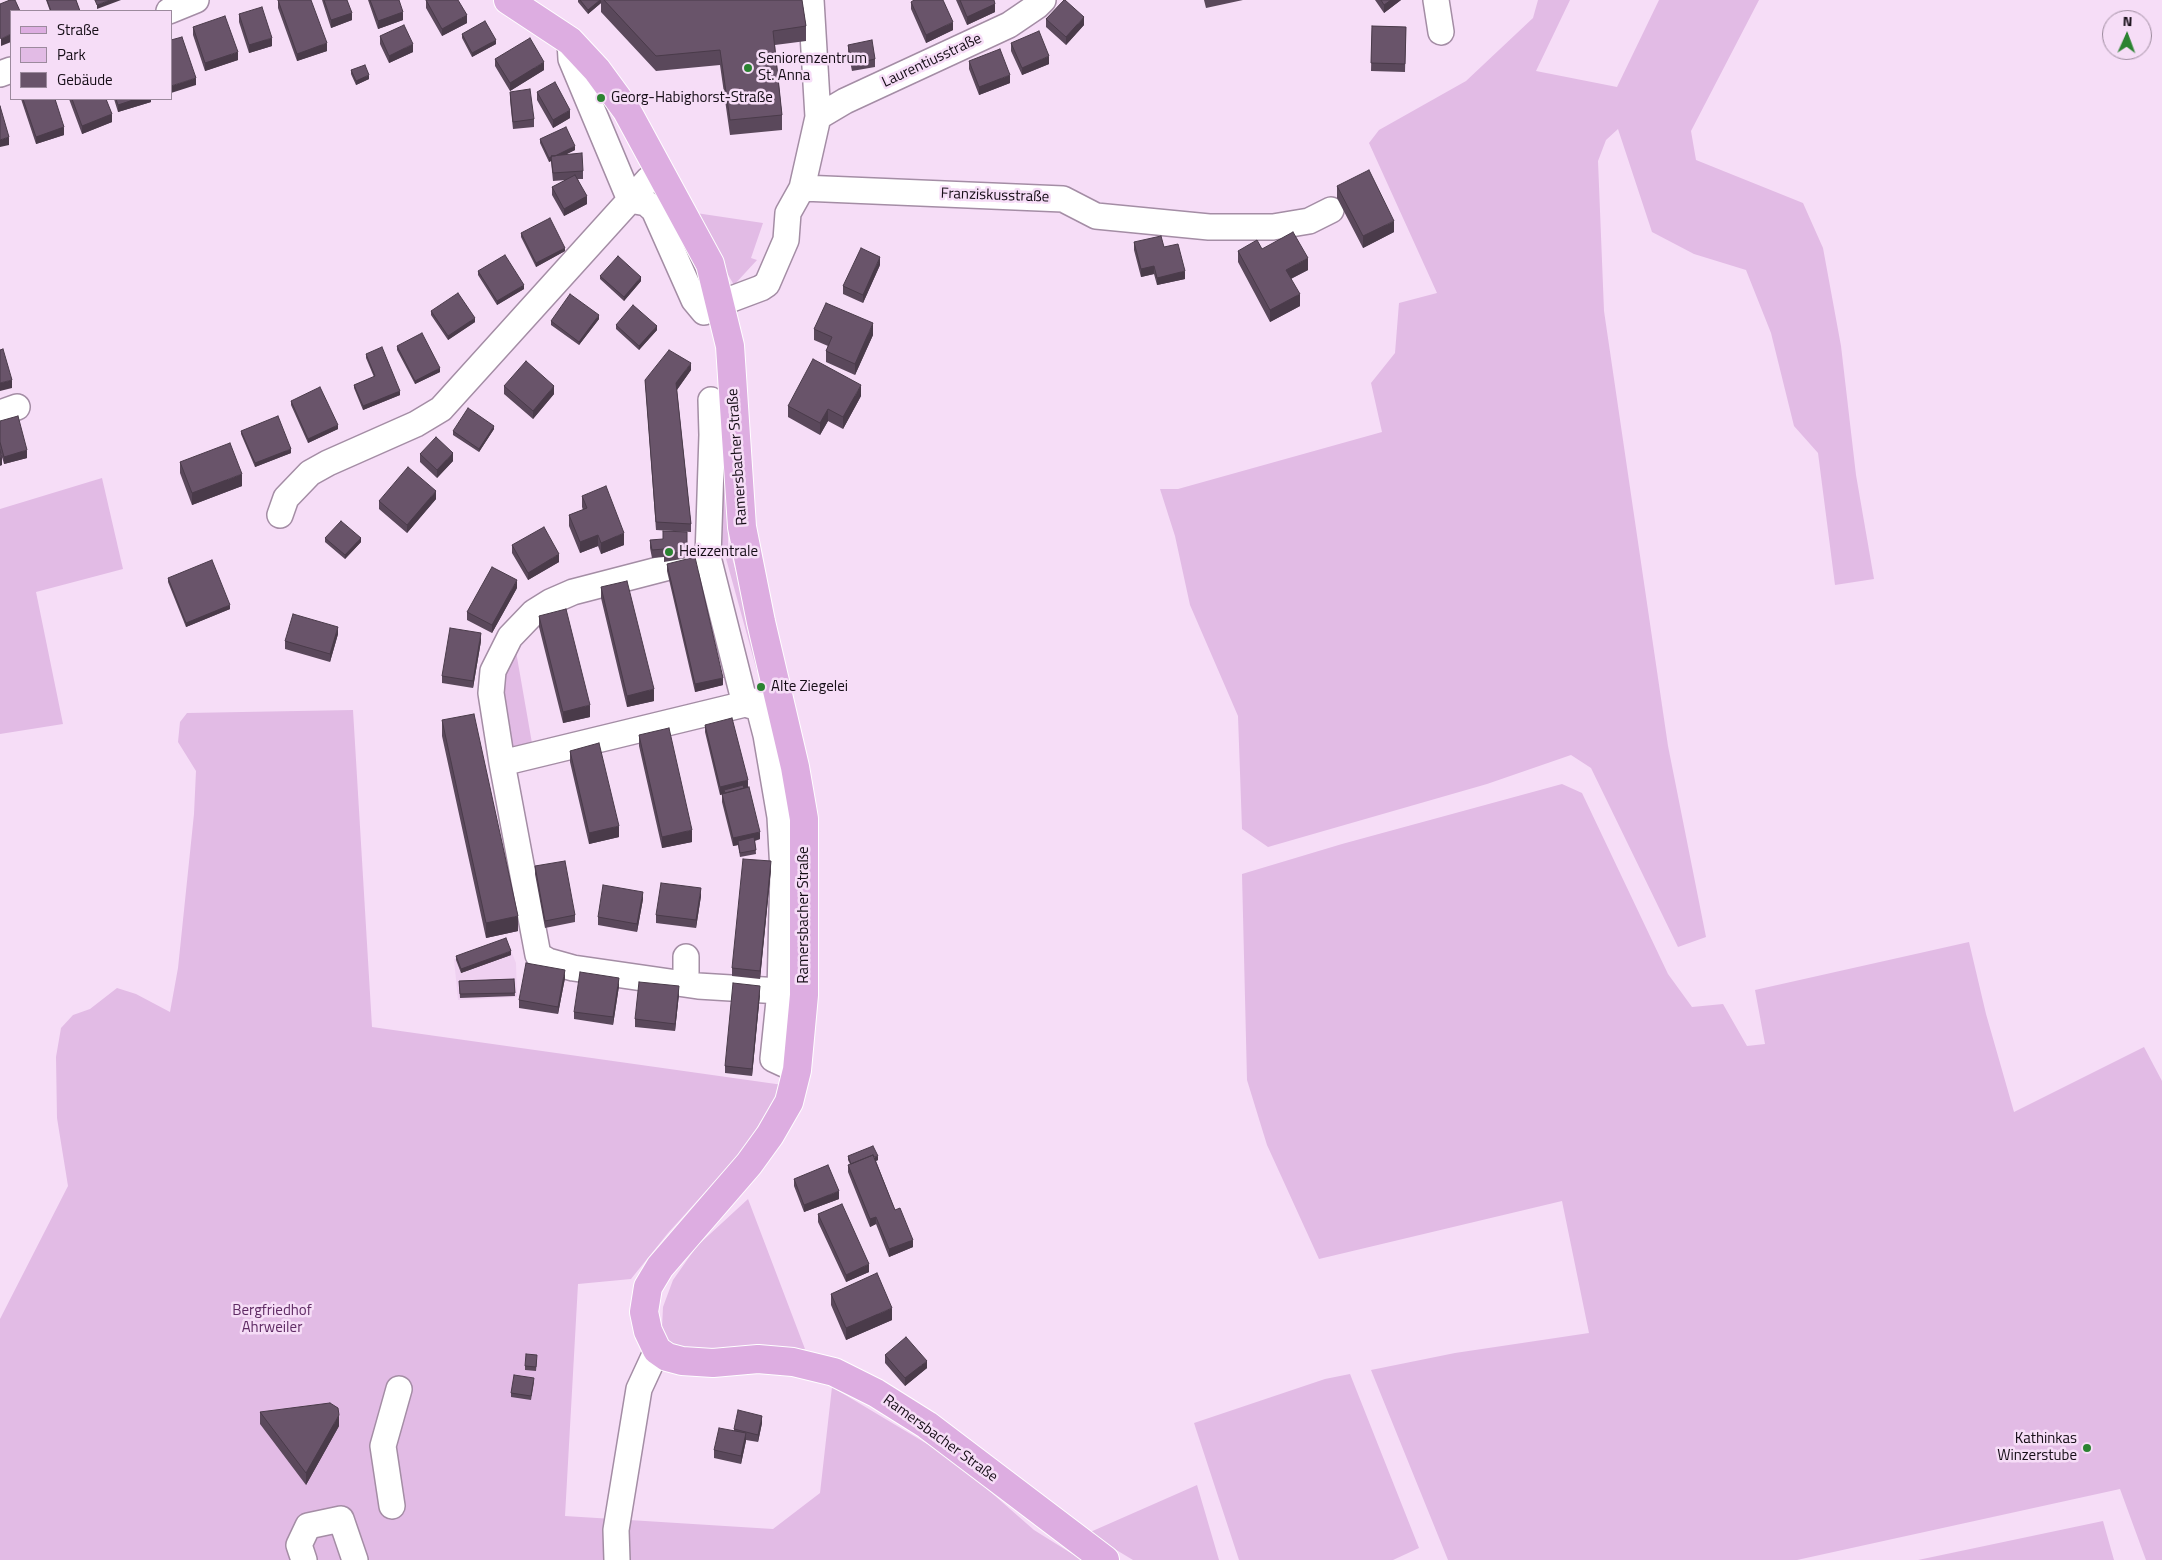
<!DOCTYPE html>
<html>
<head>
<meta charset="utf-8">
<style>
	body { margin:0 }
	#map { position:relative; width:2162px; height:1560px; overflow:hidden; background:#f6ddf7; font-family:"Titillium Web",sans-serif }
	canvas { display:block }
	.legend { position:absolute; left:10px; top:10px; width:162px; height:90px; box-sizing:border-box; background:#f6ddf7; border:1px solid #9c8a9d; margin:0; padding:6px 9px; list-style:none; font-size:15px; color:#150d16 }
	.legend li { display:flex; align-items:center; gap:10px; height:25px }
	.legend b { width:25px; border:1px solid #9c8a9d }
	.north { position:absolute; left:2102px; top:10px; width:50px; height:50px; box-sizing:border-box; background:#f6ddf7; border:1px solid #9c8a9d; border-radius:50%; rotate:2deg; font-size:14px; font-weight:700; line-height:20px; text-align:center; color:#150d16 }
	.north::after { content:''; display:block; margin:auto; width:18px; height:22px; background:#2b8331; clip-path:polygon(50% 0,100% 100%,50% 72%,0 100%) }
</style>
</head>
<body>
<div id="map">
<canvas width="2162" height="1560"></canvas>
<ul class="legend">
<li><b style="height:6px;background:#ddade1"></b>Straße</li>
<li><b style="height:14px;background:#e2bbe5"></b>Park</li>
<li><b style="height:14px;background:#69546a"></b>Gebäude</li>
</ul>
<div class="north">N</div>
</div>
<script>
const g = document.querySelector('canvas').getContext('2d');
g.lineJoin = 'round';
function fillPath(path, color) {
  g.fillStyle = color;
  g.fill(path, 'evenodd');
}
function shape(rows) {
  const path = new Path2D();
  for (const r of rows) {
    path.moveTo(r[0], r[1]);
    for (let i = 2; i < r.length; i += 2) path.lineTo(r[i], r[i + 1]);
  }
  return path;
}
function stroke(path, color, width, dash) {
  g.strokeStyle = color;
  g.lineWidth = width;
  g.lineCap = dash ? 'butt' : 'round';
  g.setLineDash(dash || []);
  g.stroke(path);
}
function write(font, color, halo, rows, align = 'center') {
  g.font = font + ' "Titillium Web",sans-serif';
  g.lineWidth = 5;
  g.setLineDash([]);
  g.textBaseline = 'middle';
  g.strokeStyle = halo;
  g.fillStyle = color;
  for (const [text, x, y, turn = 0] of rows) {
    g.save();
    g.translate(x, y);
    g.rotate((+turn || 0) * Math.PI / 180);
    g.textAlign = isNaN(turn) ? turn : align;
    if (halo) g.strokeText(text, 0, 0);
    g.fillText(text, 0, 0);
    g.restore();
  }
}
fillPath(shape([
	[507,940,516,963,517,997,458,1000,454,959]
]), '#efd1f1');
fillPath(shape([
	[1538,0,1570,0,1536,71,1617,87,1659,0,1759,0,1691,131,1696,160,1803,203,1823,248,1841,346,1856,475,1874,579,1835,585,1818,453,1794,426,1771,333,1746,270,1694,254,1652,232,1618,129,1606,140,1598,161,1604,311,1668,746,1706,937,1678,947,1591,768,1571,755,1487,784,1268,847,1242,829,1238,716,1190,605,1175,536,1160,489,1178,489,1382,432,1371,383,1395,353,1399,303,1437,293,1369,143,1379,130,1466,81,1533,18],
	[696,213,763,223,751,258,757,260,734,285,717,256],
	[723,423,727,423,728,543,763,670,757,671,722,544],
	[102,478,123,569,36,592,63,724,0,734,0,509],
	[514,640,533,749,504,755,495,693],
	[353,710,372,1027,783,1085,744,1149,668,1233,631,1279,578,1284,565,1516,773,1529,820,1493,832,1387,954,1460,1034,1530,1082,1560,0,1560,0,1319,68,1186,57,1118,56,1057,61,1028,73,1015,90,1009,117,988,136,994,170,1012,178,968,194,814,196,771,178,742,180,722,187,713],
	[1562,784,1582,793,1668,974,1692,1007,1723,1004,1747,1046,1765,1044,1755,990,1969,942,1986,1014,2014,1112,2144,1047,2162,1081,2162,1560,2146,1560,2120,1489,1797,1560,1448,1560,1371,1370,1455,1353,1589,1333,1562,1201,1319,1259,1267,1145,1247,1080,1242,874,1342,844],
	[748,1199,805,1349,683,1349,669,1342,662,1328,663,1307,673,1280,697,1246],
	[1350,1374,1419,1548,1393,1560,1239,1560,1194,1423,1325,1379],
	[1197,1485,1219,1560,1133,1560,1088,1533],
	[2103,1521,2114,1560,1918,1560]
]), '#e2bbe5');
const minor = shape([
	[1436,0,1441,32],
	[169,11,196,0],
	[570,41,571,59,630,200,646,203,654,210,694,300,704,312],
	[0,74,11,70],
	[818,117,845,101,1009,25,1037,6,1043,0],
	[802,188,1063,199,1096,216,1209,227,1273,227,1309,221,1331,210],
	[721,303,761,288,767,284,786,240,788,213,802,188,818,117,811,0],
	[0,413,17,407],
	[280,515,286,498,310,473,328,463,416,424,441,409,649,179,660,171],
	[708,557,712,435,711,400],
	[745,704,759,708,766,735,780,817,783,871,780,991,698,986,573,968,548,961,538,955,502,763,778,696],
	[502,763,491,693,493,671,510,637,534,612,550,602,573,592,708,557,745,704],
	[686,984,686,957],
	[780,991,773,1059,797,1070],
	[392,1506,383,1446,399,1389],
	[304,1560,299,1545,308,1526,341,1519,355,1560],
	[617,1560,616,1530,639,1389,657,1350]
]);
const major = shape([
	[508,0,570,41,597,70,627,111,710,264,730,346,742,527,761,622,795,767,804,819,804,995,797,1070,789,1102,770,1135,749,1164,660,1267,648,1287,644,1312,648,1331,657,1350,667,1357,682,1361,713,1363,758,1359,793,1362,834,1372,876,1393,927,1425,1105,1560]
]);
stroke(minor, '#a48da5', 28);
stroke(major, '#fff', 30);
stroke(minor, '#fff', 25);
stroke(major, '#ddade1', 28);
fillPath(shape([
	[46,0,76,0,80,11,50,11],
	[278,0,327,51,297,61,278,8],
	[322,0,347,0,352,20,331,28],
	[368,0,399,0,403,20,378,29],
	[426,0,467,23,442,36,426,8],
	[578,0,802,0,806,26,806,41,775,45,782,115,782,130,730,135,720,65,656,71,601,12,601,3,588,14,578,2],
	[956,0,994,0,995,12,967,25],
	[1204,0,1243,0,1206,8],
	[1375,0,1401,0,1384,13],
	[911,2,953,30,926,43,911,9],
	[239,14,272,46,249,53,239,22],
	[1046,19,1084,25,1066,45,1046,27],
	[1372,26,1406,27,1405,72,1371,71],
	[193,27,238,60,205,71,193,35],
	[462,34,496,44,472,57,462,38],
	[380,36,413,52,389,63,380,44],
	[1011,43,1049,64,1022,75,1011,51],
	[848,45,875,59,875,67,852,71,848,52],
	[495,59,544,70,510,91,495,66],
	[969,61,1010,83,979,95,969,69],
	[351,70,369,79,356,85,351,74],
	[510,92,534,119,534,127,513,129,510,100],
	[537,92,570,118,553,128,537,100],
	[21,99,55,99,64,135,36,144],
	[69,99,106,99,112,122,82,134],
	[114,99,151,99,151,102,118,112],
	[540,139,575,150,565,155,583,171,583,179,578,179,587,204,564,216,552,195,552,187,566,180,553,181,551,161,549,162,540,143],
	[1337,186,1394,232,1363,248,1337,198],
	[521,233,565,251,536,267,521,237],
	[1134,242,1164,247,1185,279,1157,285,1154,274,1141,277,1134,250],
	[1262,249,1308,270,1291,279,1300,306,1270,322,1238,262,1238,251],
	[880,265,863,303,843,294,843,286],
	[478,271,524,289,497,305,478,275],
	[600,276,641,281,624,301,600,279],
	[431,311,475,322,448,340,431,315],
	[599,319,579,345,551,325,551,321],
	[616,325,657,330,639,350,616,329],
	[814,329,873,335,855,375,826,362,826,351,828,346,814,340],
	[397,346,440,372,415,384,397,350],
	[366,354,400,395,363,410,354,388,354,385,374,377,366,358],
	[691,370,677,390,691,524,691,532,656,530,645,380],
	[504,386,554,394,533,419,504,394],
	[861,396,843,429,828,421,820,435,788,417,788,406],
	[291,401,338,429,308,443,291,405],
	[0,421,27,458,4,464,0,450],
	[494,429,479,452,453,435,453,431],
	[241,431,291,453,255,467,241,434],
	[420,454,453,461,437,478,420,462],
	[180,462,242,486,192,505,180,473],
	[582,496,624,545,601,554,598,546,580,553,569,526,569,515,583,510,582,507],
	[436,499,407,533,379,509,379,501],
	[663,531,687,532,687,558,664,562,664,557,652,558,650,548,650,540,663,540],
	[325,538,361,542,345,559,325,542],
	[512,545,559,562,528,580,512,553],
	[667,564,723,685,695,692,667,571],
	[168,578,230,609,186,627,168,582],
	[601,587,654,701,627,707,601,598],
	[517,588,492,633,467,620,467,612],
	[539,616,590,717,563,723,539,627],
	[338,634,330,662,285,649,285,641],
	[481,641,473,688,442,683,442,676],
	[442,720,518,931,486,938,442,736],
	[705,725,748,787,760,839,755,841,756,854,740,857,738,845,733,846,722,802,722,794,720,795,705,732],
	[639,735,692,842,662,848,639,746],
	[570,751,619,837,589,844,570,762],
	[535,866,575,915,575,922,545,928,535,874],
	[771,869,760,979,732,976,732,968],
	[701,896,696,928,656,923,656,915],
	[643,899,637,932,598,925,598,917],
	[511,955,461,973,456,960,456,956],
	[565,978,558,1014,519,1008,519,1000],
	[514,979,515,996,460,998,459,981],
	[619,986,613,1025,574,1019,574,1012],
	[679,994,675,1031,635,1027,635,1019],
	[760,994,752,1076,725,1073,725,1066],
	[848,1156,878,1160,876,1161,895,1210,913,1247,889,1257,876,1224,870,1227,848,1172,848,1165,850,1164,848,1160],
	[794,1179,839,1199,804,1212,794,1186],
	[818,1214,869,1272,846,1282,818,1222],
	[831,1294,892,1320,846,1340,831,1305],
	[885,1355,927,1368,905,1386,885,1363],
	[537,1359,536,1371,525,1370,525,1366],
	[534,1382,531,1400,511,1397,511,1393],
	[260,1412,339,1426,306,1485,260,1424],
	[762,1423,758,1442,746,1440,741,1464,714,1458,714,1450,734,1431,734,1429]
]), '#5a485b');
fillPath(shape([
	[110,0,121,0,97,9,97,5],
	[600,0,601,0,601,3,588,14,588,10],
	[1391,0,1401,0,1384,13,1384,5],
	[995,4,995,12,967,25,967,17],
	[403,12,403,20,378,29,378,21],
	[352,13,352,20,331,28,331,20],
	[467,15,467,23,442,36,442,29],
	[1084,17,1084,25,1066,45,1066,37],
	[953,22,953,30,926,43,926,35],
	[11,34,11,42,1,46,1,39],
	[272,38,272,46,249,53,249,45],
	[496,40,496,44,472,57,472,53],
	[327,43,327,51,297,61,297,54],
	[413,44,413,52,389,63,389,56],
	[238,52,238,60,205,71,205,63],
	[1049,56,1049,64,1022,75,1022,68],
	[544,62,544,70,510,91,510,83],
	[369,75,369,79,356,85,356,81],
	[1010,75,1010,83,979,95,979,87],
	[196,78,196,85,171,93,171,86],
	[136,99,151,99,151,102,118,112,118,105],
	[570,110,570,118,553,128,553,120],
	[112,114,112,122,82,134,82,126],
	[64,127,64,135,36,144,36,137],
	[9,137,9,145,0,147,0,140],
	[575,146,575,150,552,161,552,157],
	[551,157,551,161,549,162,549,158],
	[587,196,587,204,564,216,564,209],
	[1394,221,1394,232,1363,248,1363,236],
	[565,248,565,251,536,267,536,263],
	[880,257,880,265,863,303,863,295],
	[1308,258,1308,270,1286,281,1286,270],
	[1154,266,1154,274,1141,277,1141,269],
	[1185,271,1185,279,1157,285,1157,278],
	[641,277,641,281,624,301,624,297],
	[524,285,524,289,497,305,497,301],
	[1300,294,1300,306,1270,322,1270,310],
	[599,315,599,319,579,345,579,342],
	[475,318,475,322,448,340,448,336],
	[873,323,873,335,855,375,855,364],
	[657,326,657,330,639,350,639,346],
	[691,363,691,370,676,391,676,383],
	[440,368,440,372,415,384,415,381],
	[12,380,12,388,0,391,0,383],
	[861,385,861,396,843,429,843,417],
	[554,386,554,394,533,419,533,411],
	[400,391,400,395,363,410,363,406],
	[828,409,828,421,820,435,820,423],
	[338,425,338,429,308,443,308,439],
	[494,426,494,429,479,452,479,449],
	[291,449,291,453,255,467,255,463],
	[27,450,27,458,4,464,4,457],
	[453,453,453,461,437,478,437,470],
	[0,458,2,458,2,465,0,466],
	[242,474,242,486,192,505,192,493],
	[436,491,436,499,407,533,407,525],
	[624,533,624,545,601,554,601,543],
	[598,535,598,546,580,553,580,542],
	[361,538,361,542,345,559,345,555],
	[559,554,559,562,528,580,528,573],
	[517,580,517,588,492,633,492,625],
	[230,605,230,609,186,627,186,623],
	[338,627,338,634,330,662,330,654],
	[481,633,481,641,473,688,473,681],
	[723,678,723,685,695,692,695,684],
	[654,689,654,701,627,707,627,696],
	[590,705,590,717,563,723,563,712],
	[748,780,748,788,724,790,724,794,720,795,720,787],
	[619,826,619,837,589,844,589,833],
	[692,830,692,842,662,848,662,837],
	[760,832,760,839,739,844,738,841,738,845,733,846,733,838],
	[771,861,771,869,760,979,760,971],
	[701,888,701,896,696,928,696,920],
	[643,892,643,899,637,932,637,924],
	[518,916,518,931,486,938,486,923],
	[511,951,511,955,461,973,461,969],
	[565,970,565,978,558,1014,558,1007],
	[619,978,619,986,613,1025,613,1017],
	[679,986,679,994,675,1031,675,1024],
	[760,986,760,994,752,1076,752,1069],
	[878,1156,878,1160,852,1170,852,1166],
	[839,1191,839,1199,804,1212,804,1205],
	[876,1217,876,1224,870,1227,870,1219],
	[913,1240,913,1247,889,1257,889,1249],
	[869,1264,869,1272,846,1282,846,1275],
	[892,1308,892,1320,846,1340,846,1328],
	[927,1361,927,1368,905,1386,905,1378],
	[339,1415,339,1426,306,1485,306,1473],
	[762,1416,762,1423,758,1442,758,1435],
	[746,1433,746,1441,741,1464,741,1456]
]), '#4a3b4a');
const building = shape([
	[10,0,15,0,20,11,11,11,11,34,1,39,0,37,0,4,10,0],
	[47,0,76,0,80,11,51,11,47,0],
	[95,0,110,0,97,5,95,0],
	[278,0,311,0,327,43,297,54,278,0],
	[324,0,347,0,352,13,331,20,324,0],
	[370,0,399,0,403,12,378,21,370,0],
	[426,0,458,0,467,15,442,29,426,0],
	[580,0,600,0,588,10,580,0],
	[604,0,802,0,806,26,773,31,782,115,730,120,720,50,656,56,604,0],
	[914,0,943,0,953,22,926,35,911,2,914,0],
	[960,0,994,0,995,4,967,17,960,0],
	[1064,0,1065,0,1084,17,1066,37,1046,19,1064,0],
	[1381,0,1391,0,1384,5,1381,0],
	[262,7,272,38,249,45,239,14,262,7],
	[225,16,238,52,205,63,193,27,225,16],
	[485,21,496,40,472,53,462,34,485,21],
	[404,25,413,44,389,56,380,36,404,25],
	[1372,26,1406,27,1405,64,1371,63,1372,26],
	[1039,31,1049,56,1022,68,1011,43,1039,31],
	[182,37,196,78,171,86,171,40,182,37],
	[530,38,544,62,510,83,495,59,530,38],
	[872,40,875,59,852,64,848,45,872,40],
	[1000,49,1010,75,979,87,969,61,1000,49],
	[365,65,369,75,356,81,351,70,365,65],
	[555,82,570,110,553,120,537,92,555,82],
	[530,89,534,119,513,122,510,92,530,89],
	[23,99,55,99,64,127,36,137,23,99],
	[72,99,106,99,112,114,82,126,72,99],
	[116,99,136,99,118,105,116,99],
	[0,106,9,137,0,140,0,106],
	[566,127,575,146,555,156,551,156,552,157,549,158,540,139,566,127],
	[582,153,583,171,553,173,551,156,582,153],
	[1369,170,1394,221,1363,236,1337,186,1369,170],
	[575,175,587,196,564,209,552,187,575,175],
	[550,218,565,248,536,263,521,233,550,218],
	[1293,232,1308,258,1286,270,1300,294,1270,310,1238,251,1257,240,1262,249,1293,232],
	[1161,236,1164,247,1178,244,1185,271,1157,278,1154,266,1141,269,1134,242,1161,236],
	[861,248,880,257,863,295,843,286,861,248],
	[505,255,524,285,497,301,478,271,505,255],
	[618,256,641,277,624,297,600,276,618,256],
	[458,293,475,318,448,336,431,311,458,293],
	[570,294,599,315,579,342,551,321,570,294],
	[826,303,873,323,855,364,826,351,832,337,814,329,826,303],
	[633,305,657,326,639,346,616,325,633,305],
	[422,333,440,368,415,381,397,346,422,333],
	[382,347,400,391,363,406,354,385,375,376,366,354,382,347],
	[3,349,12,380,0,383,0,350,3,349],
	[669,350,691,363,676,383,691,524,656,522,645,380,669,350],
	[813,359,861,385,843,417,828,409,820,423,788,406,813,359],
	[526,361,554,386,533,411,504,386,526,361],
	[320,387,338,425,308,439,291,401,320,387],
	[468,408,494,426,479,449,453,431,468,408],
	[18,416,27,450,4,457,0,442,0,421,18,416],
	[278,416,291,449,255,463,241,431,278,416],
	[436,437,453,453,437,470,420,454,436,437],
	[230,443,242,474,192,493,180,462,230,443],
	[0,450,2,458,0,458,0,450],
	[408,467,436,491,407,525,379,501,408,467],
	[606,486,624,533,601,543,598,535,580,542,569,515,587,508,582,496,606,486],
	[341,521,361,538,345,555,325,538,341,521],
	[544,527,559,554,528,573,512,545,544,527],
	[663,531,687,532,687,551,664,555,664,549,652,550,650,540,663,539,663,531],
	[695,557,723,678,695,684,667,564,695,557],
	[212,560,230,605,186,623,168,578,212,560],
	[492,567,517,580,492,625,467,612,492,567],
	[627,581,654,689,627,696,601,587,627,581],
	[566,609,590,705,563,712,539,616,566,609],
	[293,614,338,627,330,654,285,641,293,614],
	[450,628,481,633,473,681,442,676,450,628],
	[474,714,518,916,486,923,442,720,474,714],
	[732,718,748,780,720,787,705,725,732,718],
	[669,728,692,830,662,837,639,735,669,728],
	[599,743,619,826,589,833,570,751,599,743],
	[743,785,744,788,725,793,724,790,743,785],
	[749,787,760,832,733,838,722,794,749,787],
	[754,837,756,850,740,853,738,841,754,837],
	[743,859,771,861,760,971,732,968,743,859],
	[565,861,575,915,545,921,535,866,565,861],
	[661,883,701,888,696,920,656,915,661,883],
	[603,885,643,892,637,924,598,917,603,885],
	[506,938,511,951,461,969,456,956,506,938],
	[526,963,565,970,558,1007,519,1000,526,963],
	[580,972,619,978,613,1017,574,1012,580,972],
	[514,979,515,993,460,994,459,981,514,979],
	[639,982,679,986,675,1024,635,1019,639,982],
	[733,983,760,986,752,1069,725,1066,733,983],
	[873,1146,878,1156,874,1157,873,1155,851,1164,848,1156,873,1146],
	[873,1155,895,1210,900,1208,913,1240,889,1249,876,1217,870,1219,848,1165,873,1155],
	[828,1165,839,1191,804,1205,794,1179,828,1165],
	[842,1204,869,1264,846,1275,818,1214,842,1204],
	[877,1273,892,1308,846,1328,831,1294,877,1273],
	[906,1337,927,1361,905,1378,885,1355,906,1337],
	[526,1354,537,1355,536,1367,525,1366,526,1354],
	[514,1375,534,1378,531,1396,511,1393,514,1375],
	[330,1403,338,1408,339,1415,306,1473,260,1412,330,1403],
	[738,1410,762,1416,758,1435,734,1429,738,1410],
	[719,1428,746,1433,741,1456,714,1450,719,1428]
]);
fillPath(building, '#69546a');
stroke(building, '#4a3b4a', 1);
for (const [x, y, r, color] of [
	[748,68,5,"#2b8331"],
	[601,98,5,"#2b8331"],
	[669,552,5,"#2b8331"],
	[761,687,5,"#2b8331"],
	[2087,1448,5,"#2b8331"]
]) {
  const dot = new Path2D();
  dot.arc(x, y, r, 0, 2 * Math.PI);
  g.fillStyle = color;
  g.fill(dot);
  stroke(dot, '#f6ddf7', 2);
}
write('15px', '#150d16', '#f6ddf7', [
	["Seniorenzentrum",758,59],
	["St. Anna",758,76],
	["Georg-Habighorst-Straße",611,98],
	["Heizzentrale",679,552],
	["Alte Ziegelei",771,687],
	["Kathinkas",2077,1439,"right"],
	["Winzerstube",2077,1456,"right"]
], 'left');
write('15px', '#150d16', '#f6ddf7', [
	["Laurentiusstraße",932,61,-25],
	["Franziskusstraße",995,196,2],
	["Ramersbacher Straße",738,457,-94],
	["Ramersbacher Straße",804,915,-90],
	["Ramersbacher Straße",940,1439,36]
]);
write('15px', '#5f2b64', '#f6ddf7', [
	["Bergfriedhof",272,1311],
	["Ahrweiler",272,1328]
]);
</script>
</body>
</html>
